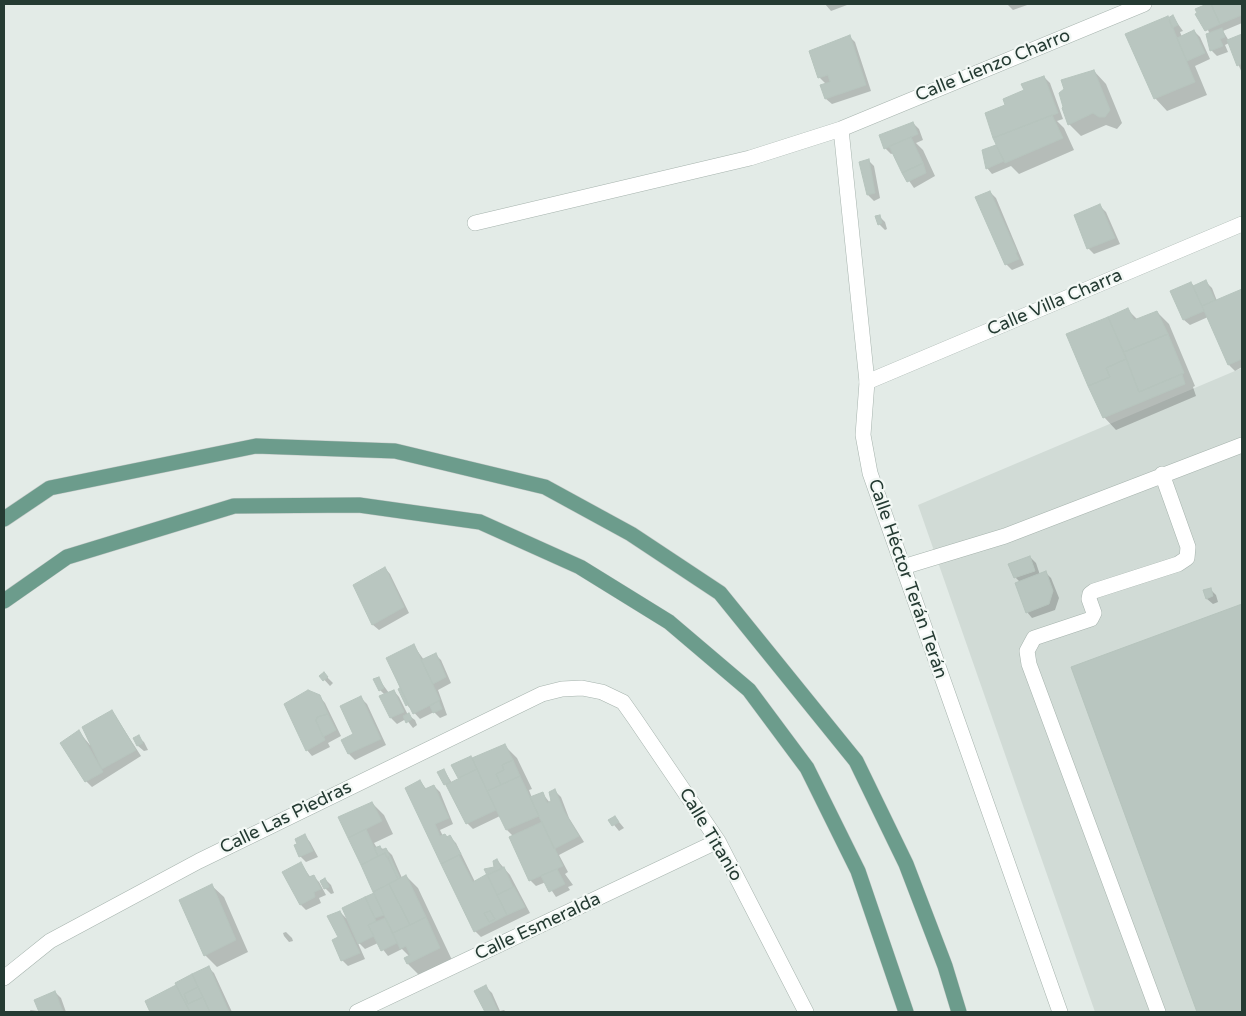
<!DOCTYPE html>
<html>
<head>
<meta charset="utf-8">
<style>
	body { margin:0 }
	#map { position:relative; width:1246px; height:1016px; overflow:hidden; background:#e3ebe7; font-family:"Varela Round",sans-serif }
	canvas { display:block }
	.frame { position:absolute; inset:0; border:5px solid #253b33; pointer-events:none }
</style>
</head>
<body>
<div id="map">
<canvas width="1246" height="1016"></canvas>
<div class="frame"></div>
</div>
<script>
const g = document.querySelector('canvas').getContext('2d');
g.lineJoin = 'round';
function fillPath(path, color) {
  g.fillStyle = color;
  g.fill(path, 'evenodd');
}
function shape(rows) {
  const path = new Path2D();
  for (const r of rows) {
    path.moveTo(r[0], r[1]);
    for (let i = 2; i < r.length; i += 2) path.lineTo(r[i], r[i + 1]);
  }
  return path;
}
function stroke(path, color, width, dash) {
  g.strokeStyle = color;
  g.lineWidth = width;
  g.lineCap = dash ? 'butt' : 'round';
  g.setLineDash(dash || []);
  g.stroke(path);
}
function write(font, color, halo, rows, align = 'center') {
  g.font = font + ' "Varela Round",sans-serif';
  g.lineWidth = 4.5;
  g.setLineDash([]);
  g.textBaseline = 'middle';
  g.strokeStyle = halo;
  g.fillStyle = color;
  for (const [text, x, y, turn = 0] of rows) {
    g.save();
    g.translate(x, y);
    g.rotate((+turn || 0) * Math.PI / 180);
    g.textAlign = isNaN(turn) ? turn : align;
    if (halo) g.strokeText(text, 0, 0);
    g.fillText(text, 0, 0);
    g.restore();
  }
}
fillPath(shape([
	[1242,368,1242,1012,1095,1012,918,505]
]), '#d1dbd6');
fillPath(shape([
	[825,4,847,4,847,5,831,11],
	[1007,4,1030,4,1013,10],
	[1211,4,1242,4,1242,23,1223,31,1229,41,1242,35,1242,73,1229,43,1225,45,1228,52,1217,56,1212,51,1210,34,1197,9],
	[1173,17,1183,31,1180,32,1182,37,1194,31,1200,37,1210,59,1195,66,1207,95,1167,111,1155,98,1169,19],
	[849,36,855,42,871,91,832,104,826,99,822,86,826,84,819,77],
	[1094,71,1106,84,1122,123,1117,129,1106,125,1081,136,1069,124,1065,108],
	[1044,77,1050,83,1063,119,1057,121,1064,128,1074,150,1019,174,1011,166,992,174,987,168,996,146,1000,150,1006,106],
	[913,123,919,129,923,140,916,143,923,150,935,176,914,188,903,172,894,153,891,154,885,148],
	[868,160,874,166,880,198,874,201,868,195,860,163],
	[990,192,996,198,1024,265,1012,270,1006,264],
	[1100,206,1106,212,1120,244,1094,254,1088,248],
	[879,216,885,222,887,229,885,230,879,224],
	[1206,282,1212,288,1217,301,1242,290,1242,367,1235,371,1229,365,1208,317,1190,325,1184,320,1172,291,1191,283,1195,287],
	[1128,310,1138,320,1157,312,1169,324,1195,386,1193,387,1196,396,1116,430,1104,417,1067,335],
	[1030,557,1036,563,1040,575,1045,572,1051,578,1059,598,1055,610,1032,618,1027,612,1020,582,1015,577],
	[385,568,390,574,409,613,379,630,373,625,355,586],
	[1210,589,1216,595,1218,602,1213,604,1207,599,1204,591],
	[1242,606,1242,1012,1199,1012,1073,667],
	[414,646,424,660,435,654,441,660,451,683,438,690,447,715,440,718,434,712,420,719,407,705,388,659],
	[324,674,333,683,330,686,321,676],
	[378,678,389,693,394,691,399,697,408,715,415,720,417,725,413,728,406,719,397,724,391,718,381,697,385,695,380,690],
	[319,696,325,703,341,736,328,743,330,747,312,756,307,750],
	[361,698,367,704,386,745,355,760,349,754,343,740,355,735],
	[112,711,141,756,92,787,86,781,79,732,90,745,91,744],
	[138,737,144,742,148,750,144,751,138,746,135,738],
	[505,746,517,758,532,789,529,790,532,798,543,794,550,803,553,802,555,791,561,797,569,818,584,842,559,855,568,872,565,874,573,885,568,887,570,890,556,897,546,882,536,886,530,880,514,837,507,830,500,816,473,829,467,823,450,790,445,784,444,770,452,783,460,779,453,766],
	[420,781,427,790,434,786,440,792,453,824,440,830,443,836,450,837,456,843,475,882,489,875,496,868,497,860,510,875,530,913,481,937,475,931,406,788],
	[372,803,384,815,393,834,374,843,377,848,386,849,392,855,402,878,406,876,418,888,452,960,420,976,408,964,406,959,410,957,402,949,388,956,378,943,365,949,357,941,365,959,348,966,342,960,340,912,349,921,343,908,375,894,340,817],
	[615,817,624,828,619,831,610,820],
	[305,836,310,842,318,857,306,862,300,856],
	[301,864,311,878,313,876,319,882,326,895,319,898,321,903,306,910,301,905],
	[325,879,331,885,334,893,331,894,325,888],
	[211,885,224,897,248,952,217,967,205,955],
	[286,932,292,938,293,941,289,942,284,936,283,933],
	[208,967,214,973,232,1012,151,1012,147,1002],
	[486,987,492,993,500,1011,504,1010,506,1012,487,1012,476,992],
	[55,992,61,998,66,1012,31,1012,30,1010,39,1011]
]), '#0003');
const building = shape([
	[1207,4,1211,4,1220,24,1205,31,1195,14,1197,13,1195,9,1207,4],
	[1211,4,1242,4,1242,15,1220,24,1211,4],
	[1173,15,1178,25,1172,28,1168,18,1173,15],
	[1168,16,1195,82,1154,99,1125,34,1168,16],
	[1222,28,1225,37,1220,39,1223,46,1210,51,1206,34,1222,28],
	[1194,30,1205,53,1187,61,1177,38,1194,30],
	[1242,34,1242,63,1237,66,1227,40,1242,34],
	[850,35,866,85,825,99,820,85,830,82,828,75,818,78,809,51,850,35],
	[1094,70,1110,110,1105,117,1099,117,1093,113,1068,125,1062,108,1063,107,1059,93,1064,89,1061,80,1094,70],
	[1044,76,1058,113,993,138,985,113,1005,105,1003,99,1024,90,1021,84,1044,76],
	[1052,115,1063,138,1005,163,993,138,1052,115],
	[913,122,918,134,884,149,879,135,913,122],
	[911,137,923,163,902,173,889,146,911,137],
	[996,145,1004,161,986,169,982,150,996,145],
	[869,159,875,193,867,195,859,162,869,159],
	[923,163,926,173,907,182,902,173,923,163],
	[990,191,1017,252,1016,253,1019,259,1005,265,975,197,990,191],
	[1100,204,1115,238,1087,249,1074,215,1100,204],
	[880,215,882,223,878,225,875,216,880,215],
	[1206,280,1215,300,1202,306,1193,286,1206,280],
	[1191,282,1204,311,1183,320,1170,291,1191,282],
	[1242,289,1242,359,1228,365,1202,306,1242,289],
	[1128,308,1134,320,1157,311,1168,334,1124,352,1108,317,1128,308],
	[1108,317,1126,359,1106,368,1110,377,1088,386,1066,334,1108,317],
	[1168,334,1184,373,1139,392,1124,352,1168,334],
	[1126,359,1139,392,1182,374,1185,384,1103,418,1088,386,1110,377,1106,368,1126,359],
	[1030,556,1035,571,1014,578,1008,564,1030,556],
	[385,567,404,607,372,625,353,585,385,567],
	[1046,571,1053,591,1049,604,1026,613,1015,583,1046,571],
	[1211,588,1213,596,1206,599,1203,590,1211,588],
	[1242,604,1242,1012,1197,1012,1071,667,1242,604],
	[414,644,440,700,413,714,386,658,414,644],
	[436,653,446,677,433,684,421,660,436,653],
	[324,672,328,677,323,681,319,676,324,672],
	[379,677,384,688,379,691,373,679,379,677],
	[400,688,408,704,406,706,398,689,400,688],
	[308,690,320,695,328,714,317,717,316,721,325,740,306,751,284,704,308,690],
	[394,690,404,712,390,718,379,696,394,690],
	[361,696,381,739,348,754,341,740,353,734,340,706,361,696],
	[439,701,442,709,433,713,430,706,439,701],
	[112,710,136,750,102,769,82,727,112,710],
	[409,713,412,719,406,723,403,716,409,713],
	[328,714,336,730,323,737,316,721,317,717,328,714],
	[79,730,103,772,85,782,60,743,79,730],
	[139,735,143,743,137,746,133,738,139,735],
	[505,744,513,760,502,765,504,770,496,774,501,785,487,791,472,758,505,744],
	[471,756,477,769,458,778,451,765,471,756],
	[513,760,520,776,501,785,496,774,504,770,502,765,513,760],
	[444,769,450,782,444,785,437,772,444,769],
	[477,769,496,810,466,824,446,785,477,769],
	[520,776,539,816,506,830,487,791,520,776],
	[420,780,425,789,434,785,449,818,435,824,440,836,445,834,447,837,450,835,461,854,441,864,405,788,420,780],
	[555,789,564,811,579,836,554,849,530,797,543,792,547,803,551,801,549,792,555,789],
	[372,802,382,821,348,838,338,817,372,802],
	[615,816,619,822,612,826,608,820,615,816],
	[542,822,563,866,529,881,509,837,542,822],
	[366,829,378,856,361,865,348,838,366,829],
	[305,834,313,851,299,857,294,845,297,844,295,839,305,834],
	[380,846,382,850,386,848,400,878,398,879,388,856,386,857,385,853,378,856,374,848,380,846],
	[385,853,398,879,373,892,361,865,385,853],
	[459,855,473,882,487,874,507,915,474,932,441,864,459,855],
	[490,911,495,919,489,922,484,913,490,911],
	[497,859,502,869,487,875,484,869,494,867,493,861,497,859],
	[301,862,309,877,314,875,321,889,314,892,315,897,300,905,282,872,301,862],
	[504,867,513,887,497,895,487,875,504,867],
	[557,869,565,884,549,892,541,876,557,869],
	[406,875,426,917,410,925,389,884,406,875],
	[325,878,329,887,324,889,320,881,325,878],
	[212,884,236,940,204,956,179,900,212,884],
	[389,884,410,925,393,933,373,892,389,884],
	[514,887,525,907,507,915,497,895,514,887],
	[374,893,384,915,375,918,365,897,374,893],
	[365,897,376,921,368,925,374,936,358,944,342,908,365,897],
	[340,911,360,953,341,961,332,940,338,937,327,916,340,911],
	[490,911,495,919,489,922,484,913,490,911],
	[426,917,440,948,407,964,404,958,410,955,406,946,400,949,393,933,426,917],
	[385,918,397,943,381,951,368,925,385,918],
	[209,966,229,1012,210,1012,192,974,209,966],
	[192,974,198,987,184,994,188,1004,203,997,210,1012,190,1012,175,983,192,974],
	[176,985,190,1012,150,1012,145,1001,176,985],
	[486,985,498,1011,498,1012,485,1012,474,991,486,985],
	[198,987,203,997,188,1004,184,994,198,987],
	[55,991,63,1012,39,1012,34,1000,55,991]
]);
fillPath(building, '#b9c6c0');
stroke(building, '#b6c4bd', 1);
const service = shape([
	[903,567,1005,536,1242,445],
	[1158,1012,1029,664,1027,651,1034,638,1091,619,1094,613,1089,599,1090,594,1094,591,1178,564,1187,558,1188,547,1162,474]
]);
const minor = shape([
	[841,129,867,382],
	[475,223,750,158,841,129,1144,4],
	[4,978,50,941,199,861,542,694,562,689,582,688,602,692,623,702,635,719,718,841,806,1012],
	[357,1012,718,841]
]);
const tertiary = shape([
	[1060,1012,870,473,863,435,867,382,1242,224]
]);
const primary = shape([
	[4,519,50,488,256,446,395,451,545,487,631,534,720,593,856,761,906,864,945,966,959,1012],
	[4,601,67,557,234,506,359,505,480,522,580,567,669,622,749,690,807,768,858,871,906,1012]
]);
stroke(service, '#a6b3ad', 16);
stroke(minor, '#a6b3ad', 16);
stroke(tertiary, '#a6b3ad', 16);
stroke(primary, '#c2c8c6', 16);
stroke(service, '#fff', 15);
stroke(minor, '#fff', 15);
stroke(tertiary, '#fff', 15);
stroke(primary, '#6c9c8c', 15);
write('18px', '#253b33', '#f3f8f5', [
	["Calle Lienzo Charro",993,66,-22],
	["Calle Villa Charra",1055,303,-23],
	["Calle Héctor Terán Terán",907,579,71],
	["Calle Las Piedras",286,818,-26],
	["Calle Titanio",710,835,59],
	["Calle Esmeralda",538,927,-25]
]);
</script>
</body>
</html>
